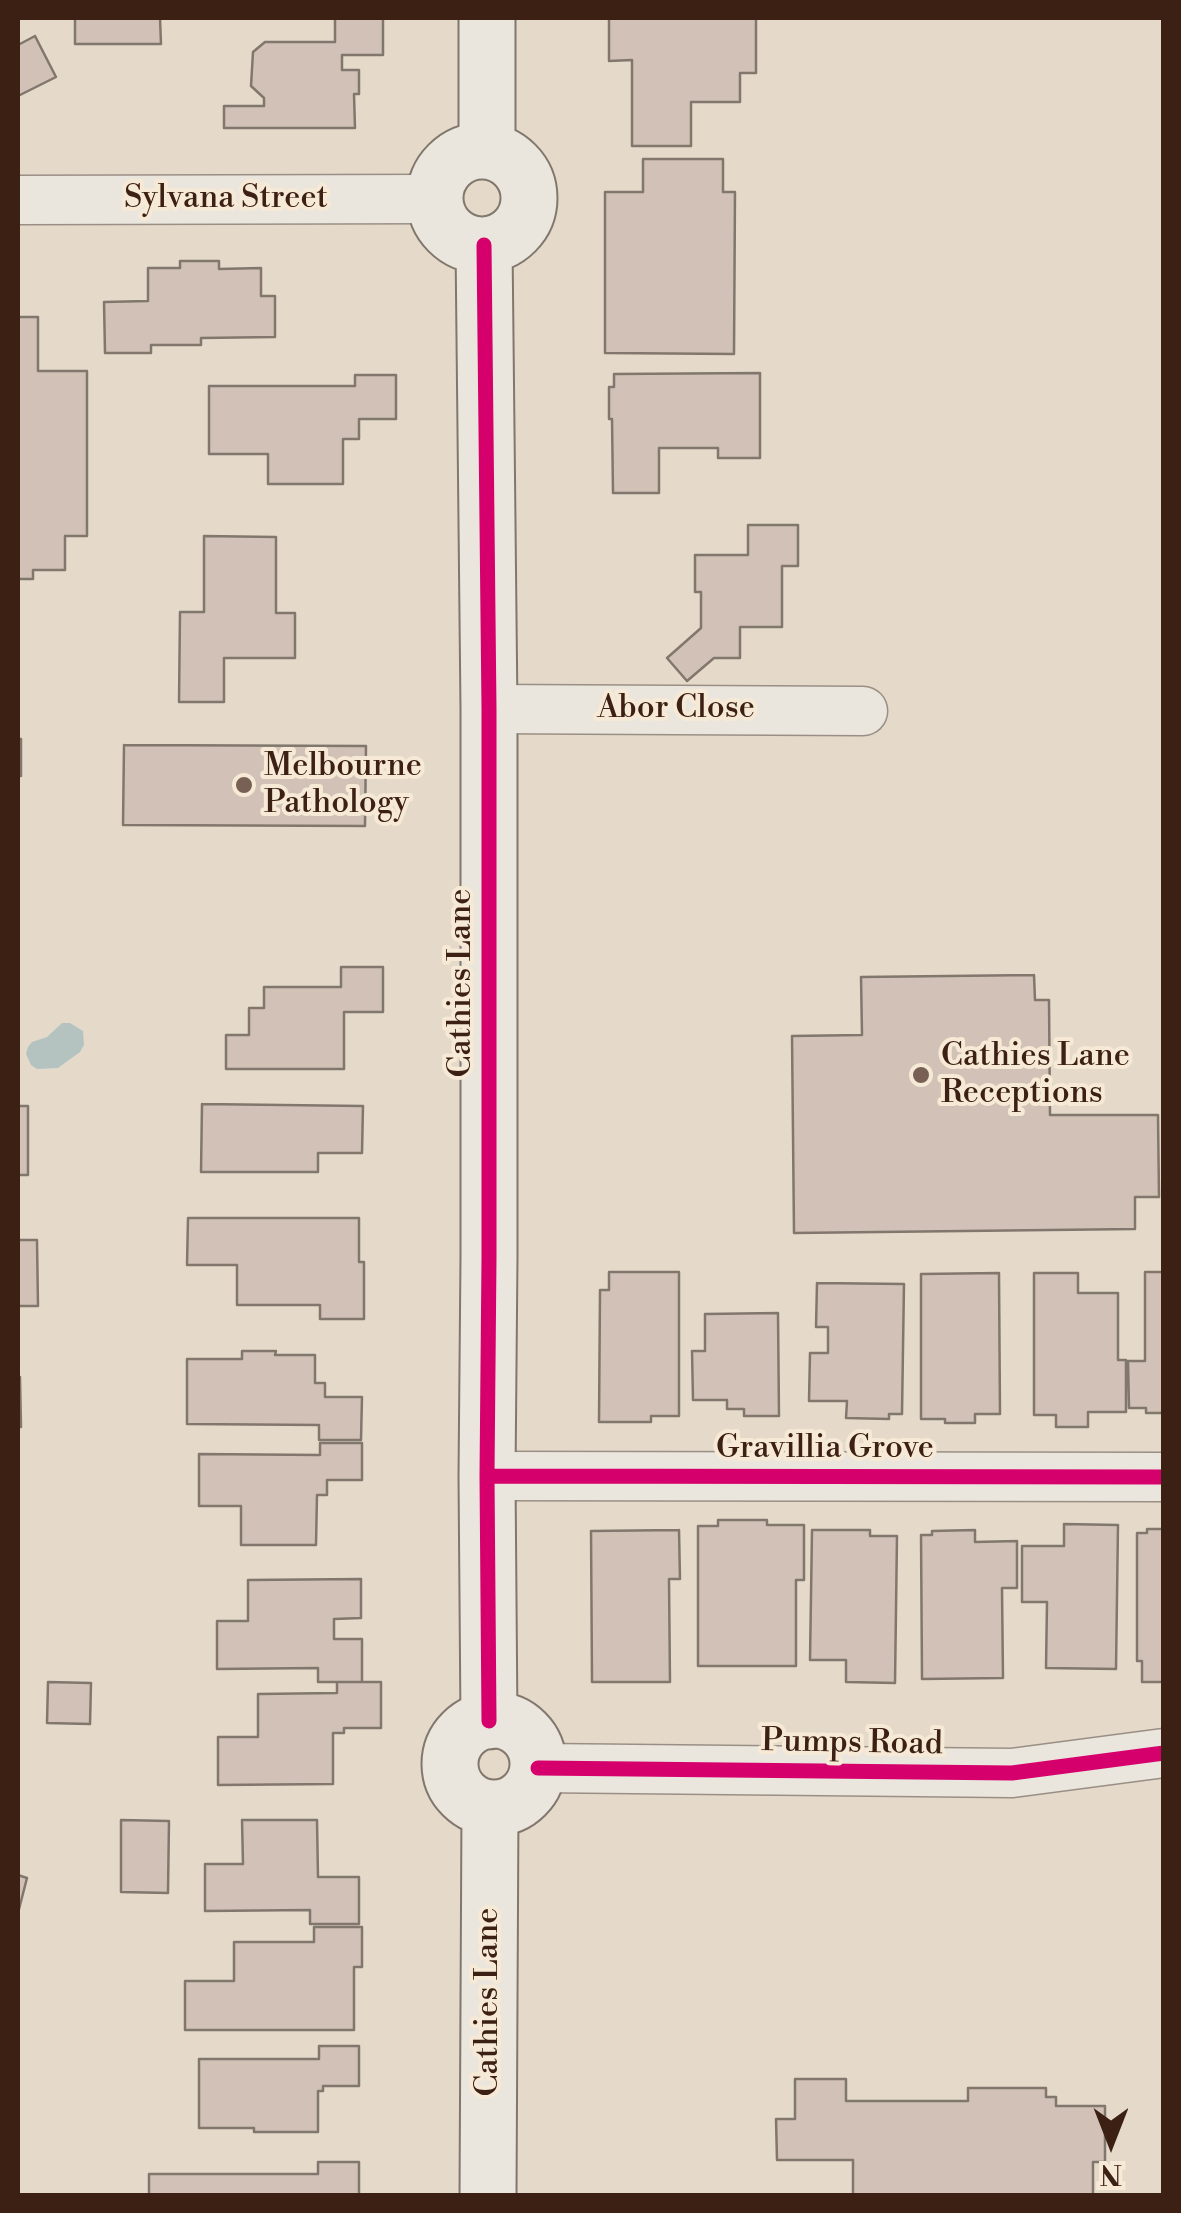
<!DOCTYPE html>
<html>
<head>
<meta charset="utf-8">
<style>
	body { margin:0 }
	#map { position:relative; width:1181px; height:2213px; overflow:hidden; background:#e5daca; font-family:"Libre Bodoni",serif }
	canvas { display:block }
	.frame { position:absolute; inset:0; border:20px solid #3d2014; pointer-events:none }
	.north { position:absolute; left:1061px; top:2093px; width:100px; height:100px; -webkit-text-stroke:8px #f6e9d5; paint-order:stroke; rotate:180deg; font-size:28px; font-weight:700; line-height:40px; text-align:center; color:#3d2014 }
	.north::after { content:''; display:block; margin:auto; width:35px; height:45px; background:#3d2014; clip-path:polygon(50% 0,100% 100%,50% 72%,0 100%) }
</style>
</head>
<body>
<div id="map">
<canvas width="1181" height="2213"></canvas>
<div class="frame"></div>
<div class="north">N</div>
</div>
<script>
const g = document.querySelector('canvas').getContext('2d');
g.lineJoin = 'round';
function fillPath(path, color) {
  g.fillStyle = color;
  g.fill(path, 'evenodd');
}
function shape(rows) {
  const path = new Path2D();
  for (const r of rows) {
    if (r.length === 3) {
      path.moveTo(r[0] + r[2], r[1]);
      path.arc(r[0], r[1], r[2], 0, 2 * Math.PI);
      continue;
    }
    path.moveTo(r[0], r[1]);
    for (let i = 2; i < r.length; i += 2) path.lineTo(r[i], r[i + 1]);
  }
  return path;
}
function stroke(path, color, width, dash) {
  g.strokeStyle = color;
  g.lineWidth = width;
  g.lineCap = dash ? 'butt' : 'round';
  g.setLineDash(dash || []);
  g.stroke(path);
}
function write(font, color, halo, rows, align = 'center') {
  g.font = font + ' "Libre Bodoni",serif';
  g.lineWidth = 8;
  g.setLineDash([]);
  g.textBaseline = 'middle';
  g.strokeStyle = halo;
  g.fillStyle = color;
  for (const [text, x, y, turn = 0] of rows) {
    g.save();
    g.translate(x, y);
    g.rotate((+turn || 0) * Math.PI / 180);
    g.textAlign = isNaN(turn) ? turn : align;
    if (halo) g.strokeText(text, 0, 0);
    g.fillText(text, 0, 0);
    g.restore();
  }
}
fillPath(shape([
	[62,1023,70,1023,83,1031,84,1045,80,1052,58,1068,37,1069,31,1065,26,1054,28,1047,32,1042,47,1037]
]), '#b4c3c0');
const building = shape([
	[75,18,160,18,161,44,75,44,75,18],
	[335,18,383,18,383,55,342,55,342,70,359,70,359,94,354,94,355,128,224,128,224,106,264,106,264,98,251,86,253,52,265,42,335,42,335,18],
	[609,18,756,18,756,73,740,73,740,102,691,102,691,146,632,146,632,60,609,61,609,18],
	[35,36,56,77,18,96,18,45,35,36],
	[643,159,723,159,723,192,735,192,734,354,605,353,605,192,643,192,643,159],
	[180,261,219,261,219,269,261,268,261,296,275,296,275,337,201,338,201,345,151,345,151,353,105,353,104,302,148,301,148,268,180,268,180,261],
	[18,317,38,317,38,371,87,371,87,536,65,536,65,570,33,570,33,579,18,579,18,317],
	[760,373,760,458,718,458,718,448,659,448,659,493,613,493,612,419,609,419,609,387,614,387,614,374,760,373],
	[355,375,396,375,396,419,359,419,359,439,343,439,343,484,268,484,268,454,209,454,209,386,355,386,355,375],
	[748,525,798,525,798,566,782,566,782,627,740,627,740,658,714,658,687,681,667,658,701,628,701,592,695,592,695,555,748,555,748,525],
	[204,536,276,537,276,613,295,613,295,658,224,658,224,702,179,702,180,612,204,612,204,536],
	[18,739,21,739,21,776,18,776,18,739],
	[124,745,366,746,365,826,123,825,124,745],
	[341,967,383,967,383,1012,344,1012,344,1069,226,1069,226,1035,249,1035,249,1008,264,1008,264,987,341,987,341,967],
	[1034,975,1035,1000,1049,1000,1050,1115,1158,1115,1159,1197,1135,1197,1135,1229,794,1233,792,1036,862,1035,861,977,1034,975],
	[202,1104,363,1106,362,1153,318,1153,318,1172,201,1172,202,1104],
	[18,1106,28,1106,28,1175,18,1175,18,1106],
	[188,1218,359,1218,359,1262,364,1262,364,1319,320,1319,320,1305,237,1305,237,1265,187,1265,188,1218],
	[18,1240,37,1240,38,1306,18,1306,18,1240],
	[609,1272,679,1272,679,1416,651,1416,651,1422,599,1422,600,1290,609,1290,609,1272],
	[1145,1272,1164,1272,1164,1413,1146,1413,1146,1408,1129,1408,1128,1361,1145,1361,1145,1272],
	[999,1273,1000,1414,975,1414,975,1423,945,1423,945,1419,921,1419,921,1274,999,1273],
	[1034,1273,1078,1273,1078,1293,1118,1293,1118,1360,1126,1360,1126,1412,1088,1412,1088,1427,1056,1427,1056,1415,1034,1415,1034,1273],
	[817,1283,904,1284,902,1414,889,1414,889,1419,846,1418,847,1401,809,1401,810,1353,828,1353,828,1327,816,1327,817,1283],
	[778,1313,779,1416,744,1416,744,1409,727,1409,727,1400,693,1400,692,1351,705,1351,705,1314,778,1313],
	[242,1351,276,1351,275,1355,315,1355,315,1383,325,1383,325,1397,362,1397,361,1440,319,1440,319,1425,187,1424,187,1359,242,1359,242,1351],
	[18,1377,20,1377,21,1427,18,1427,18,1377],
	[320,1443,362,1443,362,1480,327,1480,327,1495,317,1495,316,1545,241,1545,241,1506,199,1506,199,1454,320,1455,320,1443],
	[718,1520,767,1520,767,1525,804,1525,804,1580,796,1580,796,1666,698,1666,698,1526,718,1526,718,1520],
	[1064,1524,1118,1525,1116,1669,1046,1668,1047,1602,1022,1602,1022,1546,1064,1546,1064,1524],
	[1147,1529,1164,1529,1164,1682,1142,1682,1142,1661,1137,1661,1137,1533,1147,1533,1147,1529],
	[679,1530,680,1579,669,1579,670,1682,592,1682,591,1531,679,1530],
	[812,1530,870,1530,870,1536,897,1536,895,1683,846,1682,846,1660,810,1660,812,1530],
	[975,1530,975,1542,1017,1541,1017,1588,1002,1588,1003,1678,922,1679,921,1535,932,1535,932,1531,975,1530],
	[361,1579,361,1618,334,1619,334,1639,362,1639,362,1682,318,1682,318,1668,217,1669,217,1621,248,1621,248,1580,361,1579],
	[48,1682,91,1683,90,1724,47,1723,48,1682],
	[337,1682,381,1682,381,1728,344,1728,344,1733,333,1733,333,1784,218,1785,218,1737,258,1737,258,1694,337,1693,337,1682],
	[121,1820,169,1821,168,1893,121,1892,121,1820],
	[242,1820,317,1820,318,1877,359,1877,359,1924,310,1924,310,1910,205,1911,205,1864,243,1864,242,1820],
	[18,1875,27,1878,18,1913,18,1875],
	[314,1927,362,1927,362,1967,354,1967,354,2030,185,2030,185,1981,234,1981,234,1942,314,1942,314,1927],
	[319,2046,359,2046,359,2086,323,2086,323,2091,318,2091,318,2132,254,2132,254,2128,199,2128,199,2059,319,2059,319,2046],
	[795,2079,846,2079,846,2101,968,2101,968,2088,1046,2088,1046,2097,1056,2097,1056,2106,1105,2106,1105,2162,1093,2162,1093,2196,853,2196,853,2160,777,2160,776,2119,795,2119,795,2079],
	[318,2162,359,2162,359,2196,149,2196,149,2174,318,2174,318,2162]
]);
fillPath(building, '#d1c1b6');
stroke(building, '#81776d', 2.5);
const street = shape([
	[18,200,435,199],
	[489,709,863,711],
	[487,1476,1164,1477],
	[538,1768,1012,1773,1164,1753]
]);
const secondary = shape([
	[487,18,487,151],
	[482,198,47],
	[484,245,489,709,489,1257,487,1476,489,1721],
	[494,1764,44],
	[488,2196,490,1808]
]);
stroke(street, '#9a8f85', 51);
stroke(secondary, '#81776d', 59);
stroke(street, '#eae5dd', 48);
stroke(secondary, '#eae5dd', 55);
stroke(shape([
	[484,245,489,709,489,1257,487,1476,489,1721],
	[487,1476,1164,1477],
	[538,1768,1012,1773,1164,1753]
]), '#d6006c', 15);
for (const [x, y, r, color] of [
	[244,785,10,"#786154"],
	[921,1075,10,"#786154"]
]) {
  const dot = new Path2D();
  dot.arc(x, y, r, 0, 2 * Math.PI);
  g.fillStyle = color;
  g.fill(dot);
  stroke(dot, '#f6e9d5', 4);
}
write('32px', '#3d2014', '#f6e9d5', [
	["Sylvana Street",226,199],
	["Abor Close",676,709],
	["Cathies Lane",462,983,-90],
	["Gravillia Grove",825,1449],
	["Pumps Road",852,1744,1],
	["Cathies Lane",489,2002,-90]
]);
write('32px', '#3d2014', '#f6e9d5', [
	["Melbourne",264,767],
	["Pathology",264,804],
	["Cathies Lane",941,1057],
	["Receptions",941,1094]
], 'left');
</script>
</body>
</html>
